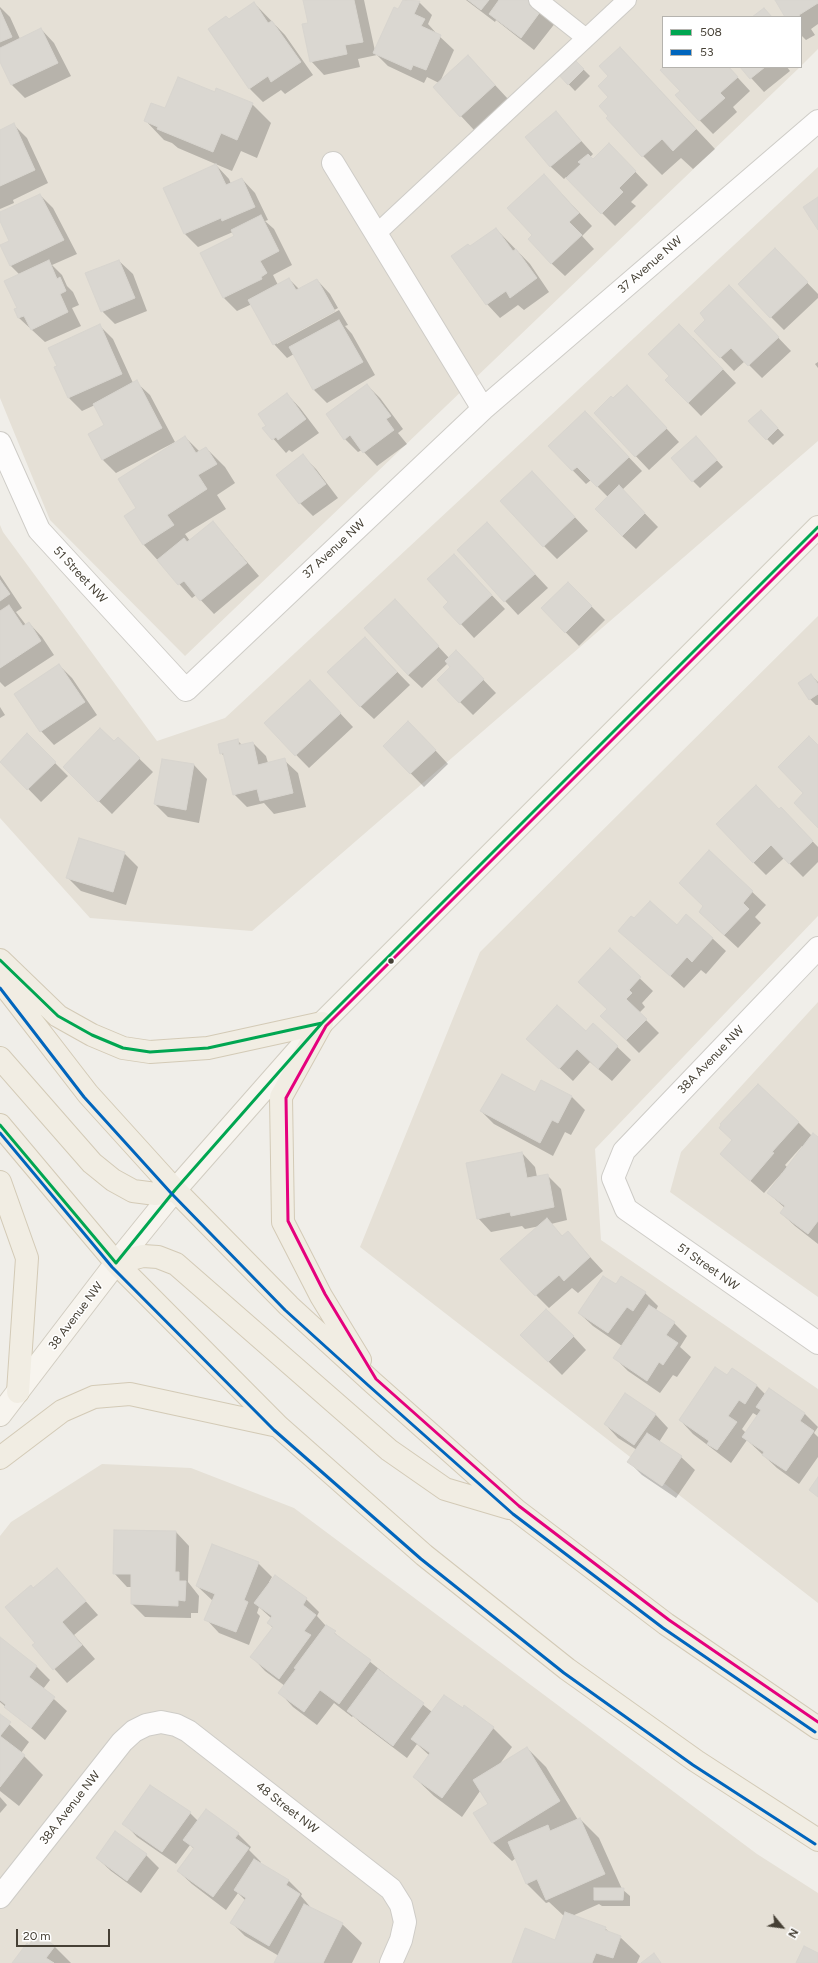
<!DOCTYPE html>
<html>
<head>
<meta charset="utf-8">
<style>
	body { margin:0 }
	#map { position:relative; width:818px; height:1963px; overflow:hidden; background:#f0eee9; font-family:Figtree,sans-serif }
	canvas { display:block }
	.legend { position:absolute; left:662px; top:16px; width:140px; height:52px; box-sizing:border-box; background:#fff; border:1px solid #b5b3ae; margin:0; padding:5px 7px; list-style:none; font-size:12px; color:#464035 }
	.legend li { display:flex; align-items:center; gap:8px; height:20px }
	.legend b { width:20px; border:1px solid #b5b3ae }
	.north { position:absolute; left:762px; top:1907px; width:40px; height:40px; -webkit-text-stroke:3px #fff; paint-order:stroke; rotate:119deg; font-size:11px; font-weight:700; line-height:16px; text-align:center; color:#464035 }
	.north::after { content:''; display:block; margin:auto; width:14px; height:18px; background:#464035; clip-path:polygon(50% 0,100% 100%,50% 72%,0 100%) }
	.scale { position:absolute; left:16px; top:1929px; width:94px; height:18px; box-sizing:border-box; border:2px solid #464035; border-top:0; padding-left:5px; font-size:12px; line-height:14px; white-space:nowrap; color:#464035; -webkit-text-stroke:3px #fff; paint-order:stroke }
</style>
</head>
<body>
<div id="map">
<canvas width="818" height="1963"></canvas>
<ul class="legend">
<li><b style="height:5px;background:#00a651"></b>508</li>
<li><b style="height:5px;background:#0065bd"></b>53</li>
</ul>
<div class="north">N</div>
<div class="scale">20 m</div>
</div>
<script>
const g = document.querySelector('canvas').getContext('2d');
g.lineJoin = 'round';
function fillPath(path, color) {
  g.fillStyle = color;
  g.fill(path, 'evenodd');
}
function shape(rows) {
  const path = new Path2D();
  for (const r of rows) {
    path.moveTo(r[0], r[1]);
    for (let i = 2; i < r.length; i += 2) path.lineTo(r[i], r[i + 1]);
  }
  return path;
}
function stroke(path, color, width, dash) {
  g.strokeStyle = color;
  g.lineWidth = width;
  g.lineCap = dash ? 'butt' : 'round';
  g.setLineDash(dash || []);
  g.stroke(path);
}
function write(font, color, halo, rows, align = 'center') {
  g.font = font + ' Figtree,sans-serif';
  g.lineWidth = 3;
  g.setLineDash([]);
  g.textBaseline = 'middle';
  g.strokeStyle = halo;
  g.fillStyle = color;
  for (const [text, x, y, turn = 0] of rows) {
    g.save();
    g.translate(x, y);
    g.rotate((+turn || 0) * Math.PI / 180);
    g.textAlign = isNaN(turn) ? turn : align;
    if (halo) g.strokeText(text, 0, 0);
    g.fillText(text, 0, 0);
    g.restore();
  }
}
fillPath(shape([
	[0,0,815,0,818,5,818,49,801,66,801,17,663,17,663,67,800,67,185,656,50,520,0,398],
	[818,167,818,441,252,931,90,918,0,818,0,525,3,532,157,741,225,718],
	[818,616,818,916,595,1149,601,1240,818,1389,818,1603,360,1247,480,952],
	[818,1002,818,1297,670,1192,681,1152],
	[102,1464,191,1468,294,1508,757,1854,818,1893,818,1963,0,1963,0,1536,11,1522]
]), '#e5e0d6');
fillPath(shape([
	[304,0,364,0,375,51,404,0,419,2,432,15,428,24,437,34,454,50,440,82,468,56,508,99,474,130,434,87,439,83,427,77,424,83,388,66,377,55,358,59,360,67,324,75,311,61,309,24],
	[466,0,531,0,556,22,534,50,496,20,495,22],
	[776,0,818,0,818,24,811,29,815,35,806,40,801,35,801,17,787,17],
	[254,3,285,35,313,75,285,94,281,90,263,102,250,89,209,29,229,20],
	[0,7,10,17,20,39,41,29,54,43,71,76,25,98,12,85,0,61],
	[620,48,715,149,693,169,681,158,662,175,643,156,610,116,610,76],
	[573,59,590,76,575,91,558,73],
	[665,67,728,67,750,91,733,107,737,112,713,134,676,96,681,91],
	[741,67,787,67,790,71,764,92],
	[216,93,252,104,271,123,257,158,241,151,232,171,178,148,172,143,164,140,145,120],
	[556,113,593,154,590,157,593,160,622,158,648,185,631,202,636,206,615,226,566,177,564,179,550,166],
	[14,125,27,138,48,183,13,200,14,203,0,209,0,131],
	[216,165,229,179,231,184,242,179,255,193,268,220,265,221,274,229,292,265,273,275,278,285,289,279,300,290,317,280,330,294,338,308,277,342,277,344,339,310,348,325,345,326,352,334,375,375,327,403,314,390,294,354,287,358,274,344,252,304,237,311,224,298,201,254,235,236,233,232,198,247,185,234,165,188],
	[557,189,592,226,582,236,594,249,565,276,551,263,534,235],
	[40,195,53,208,77,254,52,265,62,275,67,286,73,292,79,305,72,308,81,326,45,342,19,318,15,310,18,308,20,275,10,265,10,241,0,219,0,213],
	[496,229,530,264,549,292,524,310,518,305,500,318,487,304,470,247],
	[119,261,133,274,147,311,115,324,102,311],
	[788,263,818,294,818,298,784,330,771,317],
	[742,300,791,351,762,378,745,361,734,371,695,331,707,320],
	[100,326,113,339,133,383,136,382,150,395,175,442,116,473,103,460,89,434,105,426,95,405,82,411,69,398,56,368],
	[693,338,736,383,701,416,666,380,671,376],
	[818,362,818,368,815,364],
	[367,385,380,398,403,429,398,433,407,444,377,466,362,450,358,452,345,439],
	[627,386,679,442,649,470,595,413],
	[287,394,300,408,319,433,292,452,289,450,286,453,264,428,268,426],
	[767,417,784,435,773,445,750,422],
	[598,425,642,471,622,490,658,527,636,549,622,536,608,497,591,480,586,484,549,446],
	[185,437,200,452,206,448,225,467,235,483,217,495,226,509,185,534,190,541,213,522,259,576,214,614,196,595,192,598,143,544,138,509],
	[702,444,723,467,700,488,693,481],
	[303,456,316,469,338,498,313,516,300,503],
	[532,472,588,531,557,559,544,546],
	[500,537,548,588,518,615,458,550],
	[467,569,505,609,474,638,461,624,449,602],
	[0,575,22,608,16,612,26,625,29,623,42,637,54,655,5,687,0,682],
	[568,583,605,620,579,646,542,608],
	[408,614,449,658,469,665,496,693,473,715,438,680,452,667,448,663,422,688,408,675],
	[378,652,410,685,374,719,360,706],
	[59,665,72,678,97,715,54,745,41,731,16,694],
	[811,675,818,682,818,705,816,705,810,699],
	[323,695,353,727,309,768,265,723],
	[0,707,5,715,0,718],
	[27,735,68,776,41,802,1,761],
	[422,736,448,764,424,787,384,746],
	[118,738,153,772,112,814,64,767,113,742],
	[237,740,242,745,253,743,266,756,268,763,284,760,298,773,306,807,274,814,264,803,247,807,234,794,225,757,221,753],
	[163,760,194,765,207,779,199,823,168,817,155,804],
	[779,810,794,822,818,847,818,862,803,877,784,858,766,875,753,862],
	[710,852,766,905,755,917,761,923,738,948,713,925,704,907],
	[124,853,138,867,126,905,81,891,67,877],
	[677,926,712,938,726,951,706,974,701,970,684,988,620,931],
	[610,950,653,991,642,1003,645,1007,639,1013,659,1033,639,1053,615,1029,608,1009],
	[593,1024,631,1060,612,1081,590,1062,573,1081,528,1039,586,1032],
	[535,1093,572,1097,585,1110,571,1135,565,1132,553,1156,494,1124,481,1111],
	[798,1122,812,1136,818,1138,818,1244,795,1226,781,1213,785,1208,768,1193,783,1174,782,1173,764,1193,735,1167],
	[802,1146,803,1147,788,1168,785,1165],
	[522,1153,535,1167,537,1177,548,1176,561,1189,567,1220,551,1224,563,1237,568,1233,603,1271,578,1293,572,1288,549,1308,536,1295,540,1226,525,1229,522,1226,491,1232,478,1218],
	[616,1285,645,1293,658,1306,656,1310,674,1323,687,1336,680,1347,691,1357,677,1377,673,1375,660,1393,628,1371,615,1358,622,1346,593,1326,579,1313],
	[522,1335,573,1336,586,1350,562,1375],
	[732,1369,757,1386,766,1395,770,1389,805,1414,818,1427,814,1433,818,1437,818,1457,799,1484,777,1468,747,1440,731,1463,693,1434,680,1420,728,1377],
	[753,1413,758,1416,746,1433,742,1429],
	[655,1414,668,1428,659,1442,681,1457,695,1470,676,1498,642,1475,629,1462,637,1450,618,1438,605,1424],
	[176,1532,189,1546,188,1582,199,1596,198,1613,191,1613,191,1618,145,1617,132,1604,132,1587,127,1587,114,1573],
	[258,1563,272,1577,269,1582,306,1599,319,1612,317,1616,326,1626,432,1712,493,1728,512,1747,499,1765,527,1748,546,1767,578,1820,580,1819,599,1838,622,1889,630,1896,630,1906,602,1906,599,1904,572,1916,605,1928,610,1933,620,1937,640,1956,637,1963,513,1963,556,1941,565,1917,549,1902,546,1903,527,1884,516,1858,512,1861,492,1842,489,1805,480,1791,462,1817,434,1796,414,1777,430,1756,417,1744,407,1758,362,1724,353,1716,352,1717,334,1703,317,1725,293,1707,280,1693,285,1686,265,1671,252,1657,273,1628,268,1623,271,1618,259,1607,257,1613,260,1616,249,1645,219,1633,206,1619,213,1601,197,1586],
	[57,1569,98,1615,74,1635,95,1659,67,1683,33,1645,37,1643,33,1589],
	[0,1639,37,1667,50,1680,43,1689,67,1711,45,1740,0,1702],
	[0,1716,29,1742,21,1753,43,1775,19,1806,0,1791],
	[0,1797,7,1805,0,1813],
	[190,1813,198,1821,238,1834,251,1847,249,1850,261,1862,260,1864,289,1881,302,1894,301,1896,312,1909,342,1924,362,1943,352,1963,276,1963,279,1956,245,1936,231,1922,245,1900,238,1893,226,1910,192,1884,178,1871,194,1849,190,1845,176,1864,137,1837,124,1823],
	[146,1855,159,1868,141,1893,111,1871,97,1858],
	[29,1946,54,1946,71,1963,13,1963]
]), '#0003');
const building = shape([
	[303,0,354,0,363,42,345,45,347,54,310,62,302,24,308,23,303,0],
	[403,0,420,1,414,14,425,19,421,26,441,35,426,70,413,65,411,70,373,53,394,7,398,9,403,0],
	[468,0,489,0,481,10,468,0],
	[499,0,532,0,543,8,521,38,489,14,499,0],
	[775,0,818,0,818,3,799,15,800,17,785,17,775,0],
	[254,2,268,23,272,21,301,62,271,82,268,76,249,89,208,29,226,16,229,19,254,2],
	[764,8,772,17,752,17,764,8],
	[0,10,12,37,0,42,0,10],
	[41,28,58,63,11,85,0,62,0,48,41,28],
	[620,47,696,129,673,151,662,139,642,157,606,118,608,116,599,106,608,97,598,86,608,76,599,66,620,47],
	[468,55,495,85,460,117,433,87,468,55],
	[573,58,584,69,568,85,557,73,573,58],
	[664,67,729,67,738,77,720,93,725,98,699,121,675,95,680,91,660,70,664,67],
	[740,67,765,67,750,79,740,67],
	[178,77,215,92,216,88,253,103,237,140,221,133,213,152,157,129,158,127,144,121,151,103,165,108,178,77],
	[556,111,581,141,550,167,525,137,556,111],
	[14,123,35,170,0,186,0,130,14,123],
	[609,143,636,171,619,188,623,192,601,214,566,178,581,164,578,162,588,154,593,159,609,143],
	[216,164,226,185,242,178,255,207,222,221,221,218,184,234,163,188,216,164],
	[544,174,579,213,569,222,582,235,551,264,528,239,532,235,507,208,544,174],
	[40,194,64,240,10,266,0,245,9,241,0,221,0,212,40,194],
	[818,197,818,230,803,207,818,197],
	[261,215,279,251,260,261,267,273,261,277,262,279,223,298,200,253,234,236,231,230,261,215],
	[496,228,513,251,516,249,537,278,510,298,506,291,486,305,451,256,468,244,470,246,496,228],
	[775,248,808,282,770,318,738,284,775,248],
	[49,260,57,279,60,277,66,291,60,294,68,312,31,330,24,316,18,318,14,309,17,308,4,281,49,260],
	[119,260,135,298,101,312,85,273,119,260],
	[289,278,296,290,317,279,335,311,273,345,248,300,289,278],
	[729,285,779,337,748,366,731,348,720,358,694,331,705,320,700,313,729,285],
	[339,320,363,362,313,390,289,347,339,320],
	[100,324,122,374,68,398,54,367,57,366,48,348,100,324],
	[679,324,723,369,688,403,665,380,669,376,648,354,679,324],
	[137,380,162,428,102,460,88,434,104,425,93,404,137,380],
	[367,384,391,416,386,419,394,430,363,453,350,435,344,440,326,414,367,384],
	[627,385,667,428,635,457,594,413,611,396,613,398,627,385],
	[287,393,306,419,278,440,276,437,272,440,262,428,266,426,258,414,287,393],
	[761,410,778,428,766,440,748,421,761,410],
	[585,411,629,457,597,487,577,467,572,471,548,446,585,411],
	[185,436,196,453,206,447,217,464,198,475,207,489,167,515,174,525,143,545,124,516,136,508,118,479,185,436],
	[696,436,717,460,692,482,671,458,696,436],
	[303,454,326,484,299,504,276,475,303,454],
	[532,471,575,517,543,547,500,501,532,471],
	[619,485,645,513,622,536,595,509,619,485],
	[213,521,247,563,200,601,184,581,178,585,157,560,184,538,187,542,213,521],
	[487,522,535,574,504,602,457,550,487,522],
	[454,554,492,595,460,625,443,607,448,602,427,579,454,554],
	[0,580,10,594,0,601,0,580],
	[568,582,592,606,565,633,541,608,568,582],
	[395,599,439,646,408,675,364,628,395,599],
	[9,605,23,626,29,622,41,641,0,668,0,611,9,605],
	[365,637,397,672,360,707,327,672,365,637],
	[456,650,484,679,459,703,437,680,450,667,445,661,456,650],
	[59,664,85,702,40,732,14,694,59,664],
	[811,674,818,684,818,694,809,700,798,683,811,674],
	[310,680,341,713,295,756,264,723,310,680],
	[408,721,436,750,410,774,383,746,408,721],
	[100,728,114,741,118,737,140,758,98,802,63,767,100,728],
	[27,733,56,762,27,790,0,762,27,733],
	[809,736,818,745,818,828,794,803,803,793,778,767,809,736],
	[238,739,239,745,253,742,258,765,285,758,293,793,260,801,257,789,233,795,223,753,220,754,218,744,238,739],
	[162,759,194,764,186,810,154,804,162,759],
	[756,785,779,809,781,807,813,841,789,864,771,845,753,863,716,824,756,785],
	[79,838,125,852,113,892,66,878,79,838],
	[709,850,753,891,743,903,749,909,724,935,699,912,703,906,679,883,709,850],
	[650,901,677,925,686,914,713,938,692,962,687,957,670,976,618,931,631,916,634,918,650,901],
	[610,948,641,977,629,990,632,993,626,999,647,1019,626,1040,600,1016,607,1009,578,982,610,948],
	[557,1005,586,1031,593,1023,618,1046,598,1069,577,1049,559,1069,526,1039,557,1005],
	[502,1074,535,1092,541,1080,572,1096,558,1123,552,1120,540,1143,480,1111,502,1074],
	[758,1084,799,1122,772,1152,774,1153,750,1181,720,1154,732,1140,719,1128,721,1125,720,1124,758,1084],
	[813,1133,818,1137,818,1221,808,1234,780,1213,785,1206,767,1193,813,1133],
	[522,1152,527,1178,548,1174,554,1207,511,1216,510,1212,477,1219,466,1163,522,1152],
	[547,1218,562,1236,568,1231,590,1257,564,1281,559,1275,535,1296,500,1259,547,1218],
	[603,1276,616,1284,621,1276,646,1292,633,1311,627,1307,608,1333,578,1313,603,1276],
	[649,1305,675,1322,666,1335,678,1343,663,1365,659,1362,647,1381,613,1358,649,1305],
	[546,1309,574,1336,548,1362,520,1335,546,1309],
	[715,1367,727,1375,732,1368,757,1385,745,1404,739,1400,728,1416,737,1422,717,1450,707,1444,709,1441,679,1420,715,1367],
	[769,1388,805,1413,800,1421,814,1431,786,1471,762,1455,764,1452,742,1437,761,1410,756,1407,769,1388],
	[625,1393,656,1414,634,1445,604,1424,625,1393],
	[647,1433,682,1456,662,1486,627,1462,647,1433],
	[818,1477,818,1497,809,1490,818,1477],
	[114,1530,176,1531,175,1572,179,1572,179,1581,186,1581,185,1601,178,1600,178,1606,131,1604,131,1574,113,1574,114,1530],
	[212,1544,259,1562,244,1600,248,1602,236,1632,204,1620,215,1594,196,1586,212,1544],
	[57,1568,86,1601,62,1622,82,1645,53,1670,32,1645,35,1643,5,1607,31,1585,33,1588,57,1568],
	[275,1575,307,1598,303,1605,316,1615,304,1631,311,1635,279,1679,250,1657,273,1627,267,1623,272,1616,254,1603,275,1575],
	[326,1625,336,1631,334,1633,371,1660,339,1704,320,1690,304,1712,278,1693,296,1669,294,1668,326,1625],
	[0,1637,37,1666,29,1677,55,1697,31,1728,4,1707,6,1705,0,1700,0,1637],
	[378,1669,424,1703,393,1746,347,1711,378,1669],
	[444,1695,463,1708,464,1705,494,1727,442,1798,413,1777,430,1753,411,1739,444,1695],
	[0,1714,11,1722,0,1736,0,1714],
	[0,1736,25,1755,0,1787,0,1736],
	[527,1747,560,1801,492,1843,473,1813,488,1804,473,1780,527,1747],
	[150,1785,191,1812,162,1852,122,1824,150,1785],
	[206,1809,239,1833,235,1838,249,1848,213,1897,177,1871,194,1848,183,1840,206,1809],
	[580,1818,605,1874,546,1900,537,1879,526,1884,508,1842,548,1825,550,1831,580,1818],
	[115,1831,147,1854,127,1881,96,1858,115,1831],
	[254,1859,289,1880,286,1885,300,1894,269,1946,230,1923,246,1898,234,1890,254,1859],
	[594,1888,624,1888,623,1900,594,1900,594,1888],
	[304,1904,343,1923,323,1963,274,1963,304,1904],
	[565,1912,606,1927,605,1930,621,1936,613,1958,596,1953,592,1963,512,1963,525,1928,555,1940,565,1912],
	[37,1933,55,1946,46,1958,54,1963,12,1963,27,1943,29,1945,37,1933],
	[804,1946,818,1953,818,1963,796,1963,804,1946],
	[654,1953,661,1963,641,1963,654,1953]
]);
fillPath(building, '#dad7d1');
stroke(building, '#d8d5cf', 1);
const lane = shape([
	[538,0,586,38],
	[376,234,627,0]
]);
const street = shape([
	[333,163,483,409],
	[0,443,39,530,186,690,483,409,818,121],
	[818,948,624,1151,613,1178,626,1209,818,1343],
	[0,1897,122,1742,134,1731,146,1725,161,1722,176,1725,188,1731,391,1889,401,1905,405,1922,401,1940,391,1963]
]);
const secondary = shape([
	[0,1415,116,1263,175,1190,322,1023,818,527]
]);
const primary = shape([
	[0,960,58,1016,92,1035,123,1048,150,1052,208,1048,322,1023],
	[0,980,88,1094,175,1190,289,1306,372,1382,516,1510,666,1624,818,1728],
	[322,1023,281,1097,283,1222,321,1296,360,1360],
	[0,1058,92,1163,113,1180,133,1191,156,1194,175,1190],
	[0,1125,116,1263,278,1426,424,1555,567,1669,696,1761,818,1840],
	[0,1182,27,1258,18,1392],
	[116,1263,143,1256,158,1257,176,1264,389,1450,445,1489,509,1508],
	[0,1458,62,1411,94,1397,130,1394,278,1426]
]);
stroke(lane, '#ceccc7', 20);
stroke(street, '#ceccc7', 24);
stroke(secondary, '#d1ccc1', 24);
stroke(primary, '#d3cab6', 24);
stroke(lane, '#fdfcfc', 18);
stroke(street, '#fdfcfc', 22);
stroke(secondary, '#f7f4ee', 22);
stroke(primary, '#f1ede3', 22);
stroke(shape([
	[0,960,58,1016,92,1035,123,1048,150,1052,208,1048,322,1023],
	[0,1125,116,1263,175,1190,322,1023,818,527]
]), '#00a651', 3);
stroke(shape([
	[0,988,84,1097,171,1193,285,1310,369,1386,513,1514,663,1628,815,1732],
	[0,1133,112,1267,274,1430,421,1559,564,1673,693,1765,815,1844]
]), '#0065bd', 3);
stroke(shape([
	[818,534,326,1026,286,1098,288,1221,325,1294,376,1379,519,1506,669,1620,818,1722]
]), '#e5007d', 3);
for (const [x, y, r, color] of [
	[391,961,3.5,"#464035"]
]) {
  const dot = new Path2D();
  dot.arc(x, y, r, 0, 2 * Math.PI);
  g.fillStyle = color;
  g.fill(dot);
  stroke(dot, '#fff', 1.5);
}
write('12px', '#464035', '#fff', [
	["37 Avenue NW",650,265,-41],
	["37 Avenue NW",334,549,-43],
	["51 Street NW",80,575,47],
	["38A Avenue NW",711,1060,-46],
	["51 Street NW",708,1267,35],
	["38 Avenue NW",76,1316,-53],
	["38A Avenue NW",70,1808,-52],
	["48 Street NW",287,1808,38]
]);
</script>
</body>
</html>
